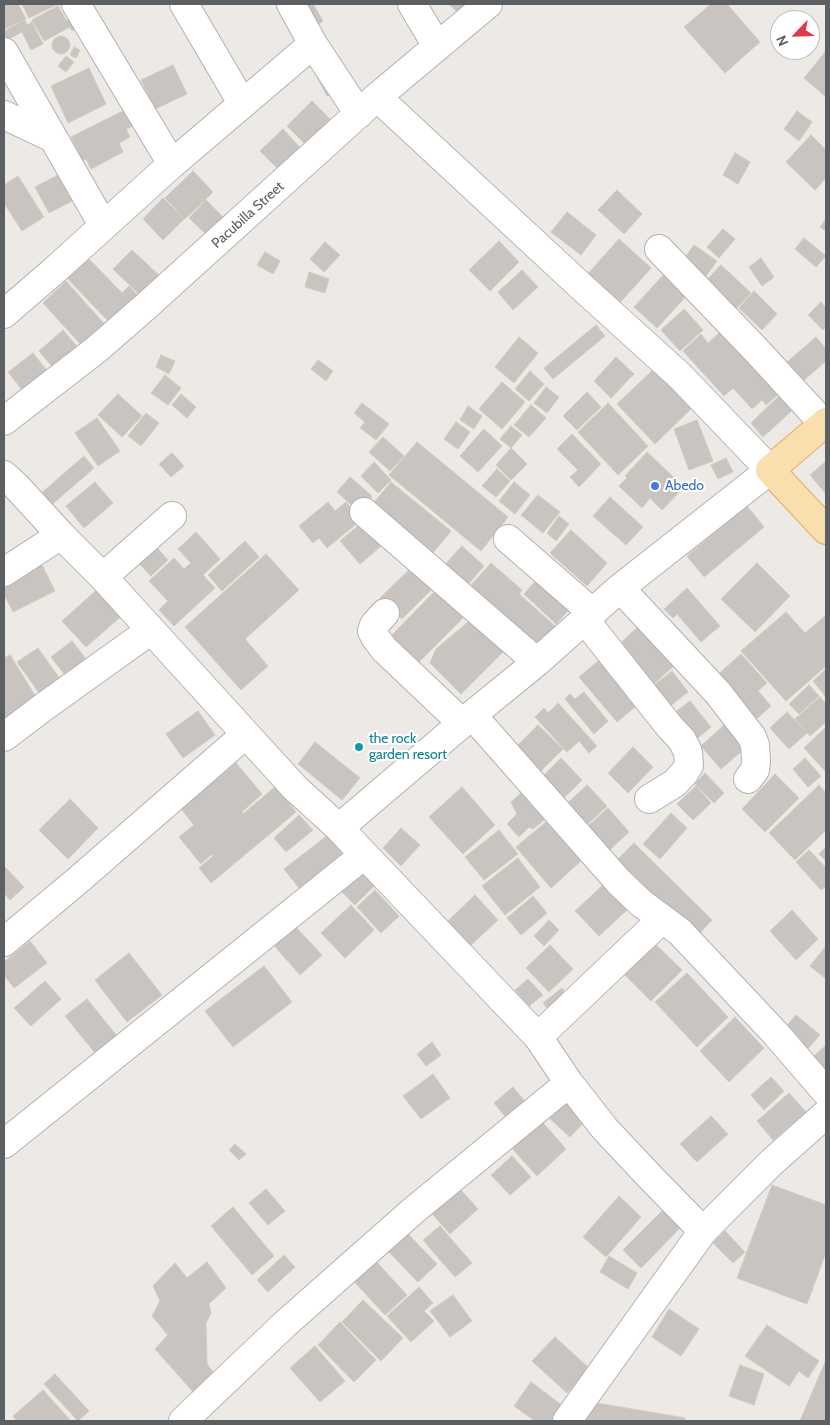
<!DOCTYPE html>
<html>
<head>
<meta charset="utf-8">
<style>
	body { margin:0 }
	#map { position:relative; width:830px; height:1425px; overflow:hidden; background:#ede9e4; font-family:Cabin,sans-serif }
	canvas { display:block }
	.frame { position:absolute; inset:0; border:5px solid #5c6063; pointer-events:none }
	.north { position:absolute; left:770px; top:10px; width:50px; height:50px; box-sizing:border-box; background:#fff; border:1px solid #bebfc1; border-radius:50%; rotate:246deg; font-size:14px; font-weight:700; line-height:20px; text-align:center; color:#5c6063 }
	.north::after { content:''; display:block; margin:auto; width:18px; height:22px; background:#dd3a4c; clip-path:polygon(50% 0,100% 100%,50% 72%,0 100%) }
</style>
</head>
<body>
<div id="map">
<canvas width="830" height="1425"></canvas>
<div class="frame"></div>
<div class="north">N</div>
</div>
<script>
const g = document.querySelector('canvas').getContext('2d');
g.lineJoin = 'round';
function fillPath(path, color) {
  g.fillStyle = color;
  g.fill(path, 'evenodd');
}
function shape(rows) {
  const path = new Path2D();
  for (const r of rows) {
    if (r.length === 3) {
      path.moveTo(r[0] + r[2], r[1]);
      path.arc(r[0], r[1], r[2], 0, 2 * Math.PI);
      continue;
    }
    path.moveTo(r[0], r[1]);
    for (let i = 2; i < r.length; i += 2) path.lineTo(r[i], r[i + 1]);
  }
  return path;
}
function stroke(path, color, width, dash) {
  g.strokeStyle = color;
  g.lineWidth = width;
  g.lineCap = dash ? 'butt' : 'round';
  g.setLineDash(dash || []);
  g.stroke(path);
}
function write(font, color, halo, rows, align = 'center') {
  g.font = font + ' Cabin,sans-serif';
  g.lineWidth = 4;
  g.setLineDash([]);
  g.textBaseline = 'middle';
  g.strokeStyle = halo;
  g.fillStyle = color;
  for (const [text, x, y, turn = 0] of rows) {
    g.save();
    g.translate(x, y);
    g.rotate((+turn || 0) * Math.PI / 180);
    g.textAlign = isNaN(turn) ? turn : align;
    if (halo) g.strokeText(text, 0, 0);
    g.fillText(text, 0, 0);
    g.restore();
  }
}
const building = shape([
	[9,4,18,4,26,19,4,29,4,6,9,4],
	[22,4,58,4,29,18,22,4],
	[298,4,313,4,323,21,310,30,298,4],
	[449,4,476,4,462,17,449,4],
	[711,4,727,4,760,42,725,73,684,27,711,4],
	[58,6,66,20,73,17,75,29,72,31,70,27,44,41,32,20,58,6],
	[25,20,27,25,32,22,43,44,31,50,22,32,7,40,4,35,4,31,25,20],
	[61,45,9],
	[74,47,80,50,76,58,70,55,74,47],
	[826,51,826,97,804,78,826,51],
	[66,56,74,62,66,72,58,66,66,56],
	[173,65,187,94,155,109,141,80,173,65],
	[89,68,106,104,68,123,51,86,89,68],
	[325,73,335,91,327,96,317,77,325,73],
	[312,101,336,125,311,150,287,126,312,101],
	[125,110,133,126,126,129,130,137,119,143,123,152,91,169,86,159,83,161,71,137,125,110],
	[797,111,812,122,799,141,784,129,797,111],
	[283,129,305,153,283,174,260,151,283,129],
	[811,135,826,150,826,178,815,190,786,162,811,135],
	[735,153,750,162,738,184,723,175,735,153],
	[193,171,213,192,185,219,165,198,193,171],
	[60,174,74,200,49,213,35,187,60,174],
	[18,176,44,217,22,231,4,203,4,185,18,176],
	[617,190,642,214,624,234,598,210,617,190],
	[163,198,184,219,163,240,143,219,163,198],
	[206,200,227,221,210,238,189,218,206,200],
	[567,212,596,235,581,255,551,232,567,212],
	[826,219,826,231,820,227,826,219],
	[723,229,735,239,719,258,707,247,723,229],
	[804,238,826,256,816,267,795,249,804,238],
	[619,239,651,268,617,306,585,277,619,239],
	[499,241,519,262,490,291,469,270,499,241],
	[325,242,340,255,324,272,310,259,325,242],
	[694,245,717,261,704,279,682,262,694,245],
	[132,250,162,278,143,298,113,269,132,250],
	[265,252,280,261,273,274,257,265,265,252],
	[87,257,122,293,129,286,139,297,111,324,66,277,87,257],
	[761,258,774,277,762,286,749,267,761,258],
	[721,265,751,293,732,313,702,285,721,265],
	[522,270,538,287,513,310,498,292,522,270],
	[668,270,690,292,657,328,634,307,668,270],
	[309,272,329,279,325,293,305,287,309,272],
	[66,281,106,326,83,347,43,303,66,281],
	[754,291,777,314,762,330,739,308,754,291],
	[821,302,826,308,826,327,823,330,808,315,821,302],
	[684,309,703,330,680,351,661,330,684,309],
	[596,325,605,336,553,379,544,368,596,325],
	[725,328,782,391,766,405,762,400,752,409,733,388,724,396,683,351,701,334,708,343,725,328],
	[63,330,80,350,56,371,39,351,63,330],
	[519,337,538,353,514,383,495,367,519,337],
	[816,337,826,349,826,361,795,388,779,369,816,337],
	[33,353,52,377,27,396,8,372,33,353],
	[161,355,175,361,169,374,156,367,161,355],
	[616,357,634,374,611,398,594,381,616,357],
	[318,360,333,371,326,381,311,369,318,360],
	[658,365,696,404,655,444,617,404,658,365],
	[530,371,544,384,529,401,515,389,530,371],
	[165,375,181,388,168,405,151,393,165,375],
	[502,382,525,402,502,429,479,409,502,382],
	[546,387,559,397,547,413,534,403,546,387],
	[784,391,798,405,763,437,751,423,784,391],
	[587,392,601,407,577,430,563,416,587,392],
	[118,394,142,416,122,437,98,415,118,394],
	[181,394,196,407,187,418,172,405,181,394],
	[362,403,389,424,376,440,360,428,365,422,354,413,362,403],
	[608,403,648,446,618,475,578,432,608,403],
	[531,405,546,418,529,437,514,425,531,405],
	[468,406,482,416,474,429,460,420,468,406],
	[146,413,159,423,141,446,128,436,146,413],
	[97,418,120,451,98,466,75,433,97,418],
	[697,420,713,461,689,470,674,429,697,420],
	[456,422,470,432,458,449,444,439,456,422],
	[511,426,522,435,511,448,500,439,511,426],
	[484,429,502,446,478,472,460,456,484,429],
	[572,434,601,464,579,487,570,477,578,470,557,449,572,434],
	[383,437,404,456,390,471,369,452,383,437],
	[417,442,508,517,481,551,389,475,417,442],
	[511,448,527,464,511,480,496,465,511,448],
	[647,452,684,487,662,510,650,498,642,508,619,486,627,478,625,476,647,452],
	[172,453,184,466,171,477,159,464,172,453],
	[84,456,94,468,48,508,38,496,84,456],
	[726,458,733,472,718,479,711,465,726,458],
	[826,461,826,494,810,475,826,461],
	[374,462,391,480,378,493,361,476,374,462],
	[497,469,510,481,496,497,482,486,497,469],
	[350,477,372,496,359,512,337,492,350,477],
	[95,482,113,503,84,528,66,506,95,482],
	[391,482,451,531,431,555,371,506,391,482],
	[514,482,530,495,515,514,499,501,514,482],
	[538,495,560,512,543,533,521,515,538,495],
	[610,497,643,527,626,545,593,516,610,497],
	[328,502,335,511,346,502,361,520,327,548,319,538,313,543,299,526,328,502],
	[747,506,764,527,704,577,687,556,747,506],
	[559,516,569,524,556,541,547,533,559,516],
	[366,519,386,542,360,564,340,541,366,519],
	[571,530,607,563,587,586,550,553,571,530],
	[196,532,220,559,203,575,215,588,174,626,159,610,168,601,149,581,174,558,184,569,191,563,178,549,196,532],
	[245,541,259,557,222,591,208,575,245,541],
	[152,542,168,560,151,576,134,558,152,542],
	[462,546,484,566,464,589,441,569,462,546],
	[266,554,299,590,245,639,268,666,241,690,185,627,266,554],
	[41,563,55,591,13,612,4,594,4,581,41,563],
	[491,563,522,590,519,594,555,626,533,652,465,592,491,563],
	[757,563,790,596,755,632,721,599,757,563],
	[414,565,435,586,402,619,380,598,414,565],
	[541,575,573,605,556,624,524,594,541,575],
	[441,585,468,613,412,669,385,642,441,585],
	[101,586,125,613,86,647,62,621,101,586],
	[687,588,720,626,701,642,677,614,673,618,664,609,687,588],
	[786,612,805,633,826,615,826,666,786,701,741,651,786,612],
	[474,617,506,649,461,694,430,663,436,649,474,617],
	[642,623,678,662,647,690,612,651,642,623],
	[72,641,90,664,69,680,51,657,72,641],
	[38,648,62,682,42,697,17,662,38,648],
	[741,654,767,683,758,691,771,706,752,723,713,679,741,654],
	[10,655,39,702,4,724,4,658,10,655],
	[604,656,642,701,617,722,579,677,604,656],
	[826,669,826,697,813,681,826,669],
	[672,671,688,692,665,710,649,689,672,671],
	[809,685,819,696,799,714,789,704,809,685],
	[584,692,608,721,594,734,565,699,570,694,575,699,584,692],
	[820,697,826,704,826,722,810,736,795,719,820,697],
	[690,701,711,727,688,746,666,719,690,701],
	[558,703,597,746,589,753,579,741,567,752,535,717,544,708,548,713,558,703],
	[198,711,215,735,183,758,166,734,198,711],
	[787,712,807,733,789,749,770,728,787,712],
	[538,725,563,749,532,780,516,747,538,725],
	[724,725,744,749,721,769,701,746,724,725],
	[826,727,826,772,804,748,826,727],
	[315,742,360,778,342,800,298,764,315,742],
	[633,747,653,767,628,793,608,773,633,747],
	[561,758,582,780,560,802,539,780,561,758],
	[805,758,821,776,808,787,793,769,805,758],
	[236,763,262,794,242,812,243,814,276,786,296,812,211,883,199,868,213,856,212,854,201,864,179,837,194,825,178,805,219,771,222,775,236,763],
	[705,773,724,793,714,803,695,784,705,773],
	[775,774,799,798,765,832,742,809,775,774],
	[587,785,607,806,579,832,559,811,587,785],
	[819,785,826,793,826,830,795,860,769,833,819,785],
	[696,786,711,803,693,820,677,804,696,786],
	[462,787,495,825,463,854,429,817,462,787],
	[522,792,546,818,533,829,529,827,519,837,507,824,517,814,511,802,522,792],
	[70,799,98,828,68,859,39,830,70,799],
	[608,808,629,832,601,858,579,834,608,808],
	[671,813,687,828,660,859,643,844,671,813],
	[299,815,313,830,286,852,274,838,299,815],
	[546,822,581,861,551,888,516,847,546,822],
	[401,828,420,845,401,866,383,848,401,828],
	[499,830,518,854,484,880,465,857,499,830],
	[328,835,342,854,299,888,284,869,328,835],
	[634,843,712,920,697,936,611,866,634,843],
	[826,847,826,861,819,854,826,847],
	[809,850,826,868,826,886,821,890,796,862,809,850],
	[518,858,540,887,505,915,482,886,518,858],
	[4,866,24,887,10,900,4,893,4,866],
	[364,866,379,881,355,905,340,890,364,866],
	[605,883,629,908,599,936,575,911,605,883],
	[375,890,399,916,381,933,357,907,375,890],
	[475,895,498,920,469,947,446,923,475,895],
	[533,896,547,913,521,935,507,918,533,896],
	[351,905,374,930,345,958,321,933,351,905],
	[792,910,818,939,796,960,770,931,792,910],
	[549,920,559,930,544,946,534,936,549,920],
	[292,923,322,955,300,975,271,942,292,923],
	[651,940,682,970,651,1001,621,971,651,940],
	[30,941,47,963,14,988,4,975,4,962,30,941],
	[550,945,573,969,549,992,526,968,550,945],
	[826,946,826,979,810,966,826,946],
	[129,953,162,995,127,1022,95,980,129,953],
	[264,966,292,1002,233,1047,205,1011,264,966],
	[687,973,728,1017,697,1047,655,1002,687,973],
	[528,979,543,995,529,1006,515,990,528,979],
	[45,981,61,999,31,1026,14,1008,45,981],
	[562,988,572,1001,554,1016,543,1003,562,988],
	[87,999,117,1036,96,1054,65,1016,87,999],
	[796,1015,820,1035,804,1053,780,1033,796,1015],
	[735,1017,764,1048,729,1082,700,1051,735,1017],
	[432,1042,441,1055,426,1066,417,1054,432,1042],
	[826,1045,826,1076,811,1059,826,1045],
	[433,1074,450,1098,421,1119,403,1096,433,1074],
	[771,1077,784,1091,764,1110,751,1095,771,1077],
	[513,1087,528,1105,509,1121,494,1103,513,1087],
	[789,1093,806,1112,773,1140,757,1121,789,1093],
	[567,1097,589,1117,570,1137,548,1117,567,1097],
	[711,1116,728,1134,697,1162,680,1144,711,1116],
	[538,1117,566,1149,537,1176,508,1144,538,1117],
	[235,1144,246,1154,239,1160,229,1150,235,1144],
	[512,1156,531,1177,510,1195,491,1175,512,1156],
	[772,1185,826,1205,826,1252,807,1304,737,1278,772,1185],
	[459,1188,478,1209,450,1234,428,1209,459,1188],
	[266,1189,285,1211,268,1225,249,1203,266,1189],
	[619,1196,641,1217,606,1257,583,1237,619,1196],
	[233,1207,274,1256,252,1275,211,1226,233,1207],
	[665,1208,683,1225,641,1268,623,1250,665,1208],
	[440,1226,472,1263,455,1277,423,1240,440,1226],
	[404,1230,437,1264,418,1282,385,1248,404,1230],
	[725,1231,745,1252,733,1263,713,1243,725,1231],
	[284,1255,295,1267,268,1292,257,1280,284,1255],
	[371,1256,407,1295,385,1315,349,1276,371,1256],
	[609,1256,637,1273,628,1289,600,1272,609,1256],
	[207,1262,226,1288,209,1304,211,1313,206,1323,207,1364,217,1377,195,1394,155,1349,168,1335,152,1316,160,1301,153,1286,175,1263,187,1278,207,1262],
	[419,1287,433,1303,424,1311,434,1321,411,1342,387,1316,419,1287],
	[453,1295,472,1321,450,1337,430,1311,453,1295],
	[363,1300,403,1338,381,1361,342,1322,363,1300],
	[669,1309,699,1329,681,1356,652,1337,669,1309],
	[340,1322,376,1360,354,1382,318,1345,340,1322],
	[767,1325,819,1361,808,1378,799,1371,789,1386,745,1356,767,1325],
	[555,1337,590,1369,567,1393,532,1361,555,1337],
	[315,1346,345,1381,320,1402,290,1368,315,1346],
	[826,1360,826,1421,800,1421,826,1360],
	[740,1365,764,1374,754,1405,729,1396,740,1365],
	[55,1374,89,1411,78,1421,44,1384,55,1374],
	[531,1382,563,1406,553,1421,535,1421,514,1406,531,1382],
	[43,1390,71,1421,17,1421,13,1416,43,1390],
	[585,1401,685,1418,685,1421,581,1421,585,1401]
]);
fillPath(building, '#c9c4c0');
stroke(building, '#d1cac2', 1);
const minor = shape([
	[76,4,172,164],
	[184,4,242,103],
	[291,4,313,44,359,114],
	[412,4,437,46],
	[4,52,103,225],
	[4,115,53,138],
	[659,249,758,352,824,424],
	[4,314,56,269,172,164,313,44],
	[4,421,97,349,144,308,377,97,488,4],
	[4,475,16,486,61,535,103,577,295,788,339,828,538,1037,569,1083,605,1129,653,1180,703,1231],
	[364,512,537,662],
	[508,539,593,613],
	[4,572,61,535],
	[103,577,172,516],
	[620,588,718,693,752,737,755,745,756,760,755,770,748,779],
	[385,613,374,625,372,631,375,637,384,649,462,723],
	[585,620,669,726,682,740,688,752,689,765,685,772,675,783,649,799],
	[472,715,619,882,641,903,680,932,776,1034,826,1092],
	[4,737,45,706,151,630],
	[339,828,472,715,537,662,620,588,770,470,680,376,585,290,377,97],
	[4,942,77,881,246,734],
	[538,1037,661,920],
	[4,1144,364,855],
	[183,1421,285,1324,414,1210,569,1083],
	[567,1421,703,1231,772,1162,826,1114]
]);
const major = shape([
	[826,422,770,470,826,530]
]);
stroke(minor, '#afb2b5', 30);
stroke(major, '#e7aa63', 30);
stroke(minor, '#fff', 28);
stroke(major, '#f9dfad', 28);
for (const [x, y, r, color] of [
	[655,486,5,"#3f7fe0"],
	[359,747,5,"#0f9aa8"]
]) {
  const dot = new Path2D();
  dot.arc(x, y, r, 0, 2 * Math.PI);
  g.fillStyle = color;
  g.fill(dot);
  stroke(dot, '#fff', 2);
}
write('14px', '#5c6063', '#fff', [
	["Pacubilla Street",248,215,-42]
]);
write('14px', '#366cbe', '#fff', [
	["Abedo",665,486]
], 'left');
write('14px', '#0d838f', '#fff', [
	["the rock",369,739],
	["garden resort",369,755]
], 'left');
</script>
</body>
</html>
